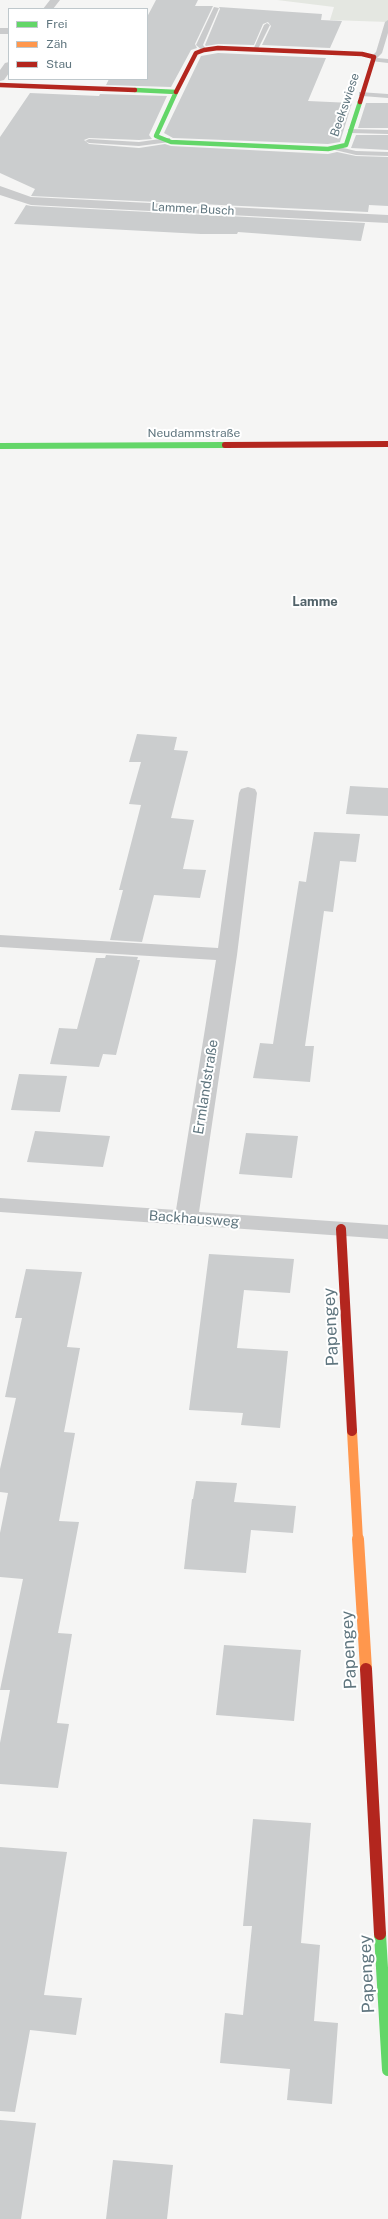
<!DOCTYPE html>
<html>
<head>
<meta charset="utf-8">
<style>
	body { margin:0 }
	#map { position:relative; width:388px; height:2219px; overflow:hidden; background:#f5f5f4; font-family:"Public Sans",sans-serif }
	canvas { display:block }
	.legend { position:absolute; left:8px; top:8px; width:140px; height:72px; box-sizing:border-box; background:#fff; border:1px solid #bfc8cc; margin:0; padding:5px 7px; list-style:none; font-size:12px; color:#60767f }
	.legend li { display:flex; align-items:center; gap:8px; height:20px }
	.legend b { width:20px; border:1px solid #bfc8cc }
</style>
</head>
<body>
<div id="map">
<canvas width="388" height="2219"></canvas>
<ul class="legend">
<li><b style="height:5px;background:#63d668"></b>Frei</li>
<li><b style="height:5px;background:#ff974d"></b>Zäh</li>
<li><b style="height:5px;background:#b3261e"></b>Stau</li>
</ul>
</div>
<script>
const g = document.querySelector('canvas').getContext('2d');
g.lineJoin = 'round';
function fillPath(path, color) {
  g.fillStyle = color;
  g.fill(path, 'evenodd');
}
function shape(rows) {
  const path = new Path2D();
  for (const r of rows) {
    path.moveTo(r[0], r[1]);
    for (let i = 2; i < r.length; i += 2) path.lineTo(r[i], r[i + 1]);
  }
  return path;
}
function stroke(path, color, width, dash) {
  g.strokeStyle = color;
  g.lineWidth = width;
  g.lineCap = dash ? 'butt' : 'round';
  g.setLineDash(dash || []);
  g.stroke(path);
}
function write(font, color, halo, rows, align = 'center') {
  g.font = font + ' "Public Sans",sans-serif';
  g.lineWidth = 4;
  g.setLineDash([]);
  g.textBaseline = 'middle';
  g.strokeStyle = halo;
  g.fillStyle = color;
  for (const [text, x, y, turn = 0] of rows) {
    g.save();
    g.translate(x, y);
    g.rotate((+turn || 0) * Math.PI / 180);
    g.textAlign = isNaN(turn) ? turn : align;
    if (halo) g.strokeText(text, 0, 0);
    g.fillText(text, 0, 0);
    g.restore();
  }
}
fillPath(shape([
	[277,0,388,0,388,22,330,20,334,7]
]), '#e4e7e1');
fillPath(shape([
	[156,0,198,0,195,6,213,6,195,44,197,48,191,50,171,87,106,85,109,79,147,79,147,17],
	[219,7,322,14,321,20,342,21,330,48,262,45,271,26,268,22,263,24,254,45,218,44,206,46,205,45,220,9],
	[218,53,326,58,308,101,352,103,340,142,328,144,173,138,164,133,201,56],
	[30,93,99,96,100,94,167,96,149,135,152,139,139,140,89,138,84,140,89,144,139,148,165,144,171,146,328,154,337,152,356,156,388,157,388,206,369,205,368,212,31,196,35,189,0,173,0,137],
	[366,103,388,103,388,128,358,128],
	[356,135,388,135,388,150,351,148],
	[26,205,31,206,365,223,361,241,238,232,237,234,201,234,14,224],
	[137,734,177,737,174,750,188,751,171,818,194,820,183,869,206,870,200,898,154,895,142,942,110,940,123,890,119,890,141,805,129,804,141,762,129,762],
	[350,786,388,788,388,816,346,814],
	[314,832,360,834,356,862,340,861,333,912,324,911,305,1046,314,1046,310,1082,253,1078,260,1043,273,1044,299,881,306,882],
	[106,955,138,957,137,960,140,960,116,1055,103,1054,99,1067,50,1064,59,1028,77,1029,96,958,105,958],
	[19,1074,67,1076,60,1112,11,1110],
	[35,1131,110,1136,103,1167,27,1162],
	[246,1133,298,1136,292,1178,239,1174],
	[209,1254,294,1259,290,1293,244,1290,237,1348,288,1351,280,1428,241,1425,243,1413,189,1410],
	[26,1269,82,1272,67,1347,80,1348,64,1432,75,1433,59,1521,79,1522,58,1633,72,1634,57,1723,69,1724,58,1788,0,1784,0,1743,10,1690,0,1690,23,1579,0,1577,0,1533,8,1493,0,1492,0,1469,16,1398,5,1397,22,1318,15,1318],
	[196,1481,237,1483,234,1502,296,1506,293,1533,251,1530,246,1573,184,1569,192,1499,193,1499],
	[224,1645,301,1650,294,1721,216,1715],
	[253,1819,311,1823,301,1943,320,1945,314,2021,338,2023,332,2104,287,2100,290,2069,220,2063,225,2013,243,2015,252,1926,243,1926],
	[0,1847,67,1852,44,1995,82,1998,76,2035,30,2030,15,2112,0,2111],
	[0,2120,36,2123,21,2219,0,2219],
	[113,2160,173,2165,167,2219,106,2219]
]), '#cbcdce');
fillPath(shape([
	[214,7,219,8,203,45,207,50,204,52,196,45,214,7],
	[388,20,388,33,382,53,377,58,388,59,388,63,371,61,371,57,376,52,385,22,388,20],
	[267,23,270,25,258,49,253,50,264,25,267,23],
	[359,92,388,94,388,98,362,96,359,96,359,92],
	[348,129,388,130,388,134,351,133,348,133,348,129],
	[167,138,170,138,170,142,139,146,89,143,85,141,89,139,139,142,167,138],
	[335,146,356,151,388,152,388,156,356,155,335,150,335,146]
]), '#cacbcc');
fillPath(shape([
	[50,0,60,0,53,9,43,9,50,0],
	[0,28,9,28,9,34,0,34,0,28],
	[9,62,9,73,4,80,0,81,0,70,5,63,9,62],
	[0,186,31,197,388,215,388,223,31,205,0,195,0,186],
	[248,787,255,789,257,793,237,955,199,1212,388,1225,388,1239,0,1212,0,1198,176,1210,216,960,0,947,0,935,218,948,239,793,241,789,248,787]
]), '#cacbcc');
stroke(shape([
	[135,90,176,92,156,136,171,142,328,149,346,145,360,102]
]), '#63d668', 4.5);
stroke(shape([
	[0,446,225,445]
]), '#63d668', 6);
stroke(shape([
	[380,1934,388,2070]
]), '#63d668', 12);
stroke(shape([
	[352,1431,358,1540]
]), '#ff974d', 10);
stroke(shape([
	[358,1539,366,1669]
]), '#ff974d', 12);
stroke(shape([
	[0,85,135,90],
	[176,92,196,53,204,50,218,48,362,54,374,57,360,102]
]), '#b3261e', 4.5);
stroke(shape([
	[225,445,388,444]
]), '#b3261e', 6);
stroke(shape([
	[341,1229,352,1431]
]), '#b3261e', 10);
stroke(shape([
	[366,1669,380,1934]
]), '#b3261e', 12);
write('12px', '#60767f', '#fff', [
	["Beekswiese",345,105,-71],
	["Lammer Busch",193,209,3],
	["Neudammstraße",194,433]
]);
write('bold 13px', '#52636a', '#fff', [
	["Lamme",315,602]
]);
write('14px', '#60767f', '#fff', [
	["Ermlandstraße",206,1087,-81],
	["Backhausweg",194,1219,4]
]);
write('17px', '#60767f', '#fff', [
	["Papengey",331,1327,-93],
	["Papengey",349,1650,-93],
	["Papengey",367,1974,-93]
]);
</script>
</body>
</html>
